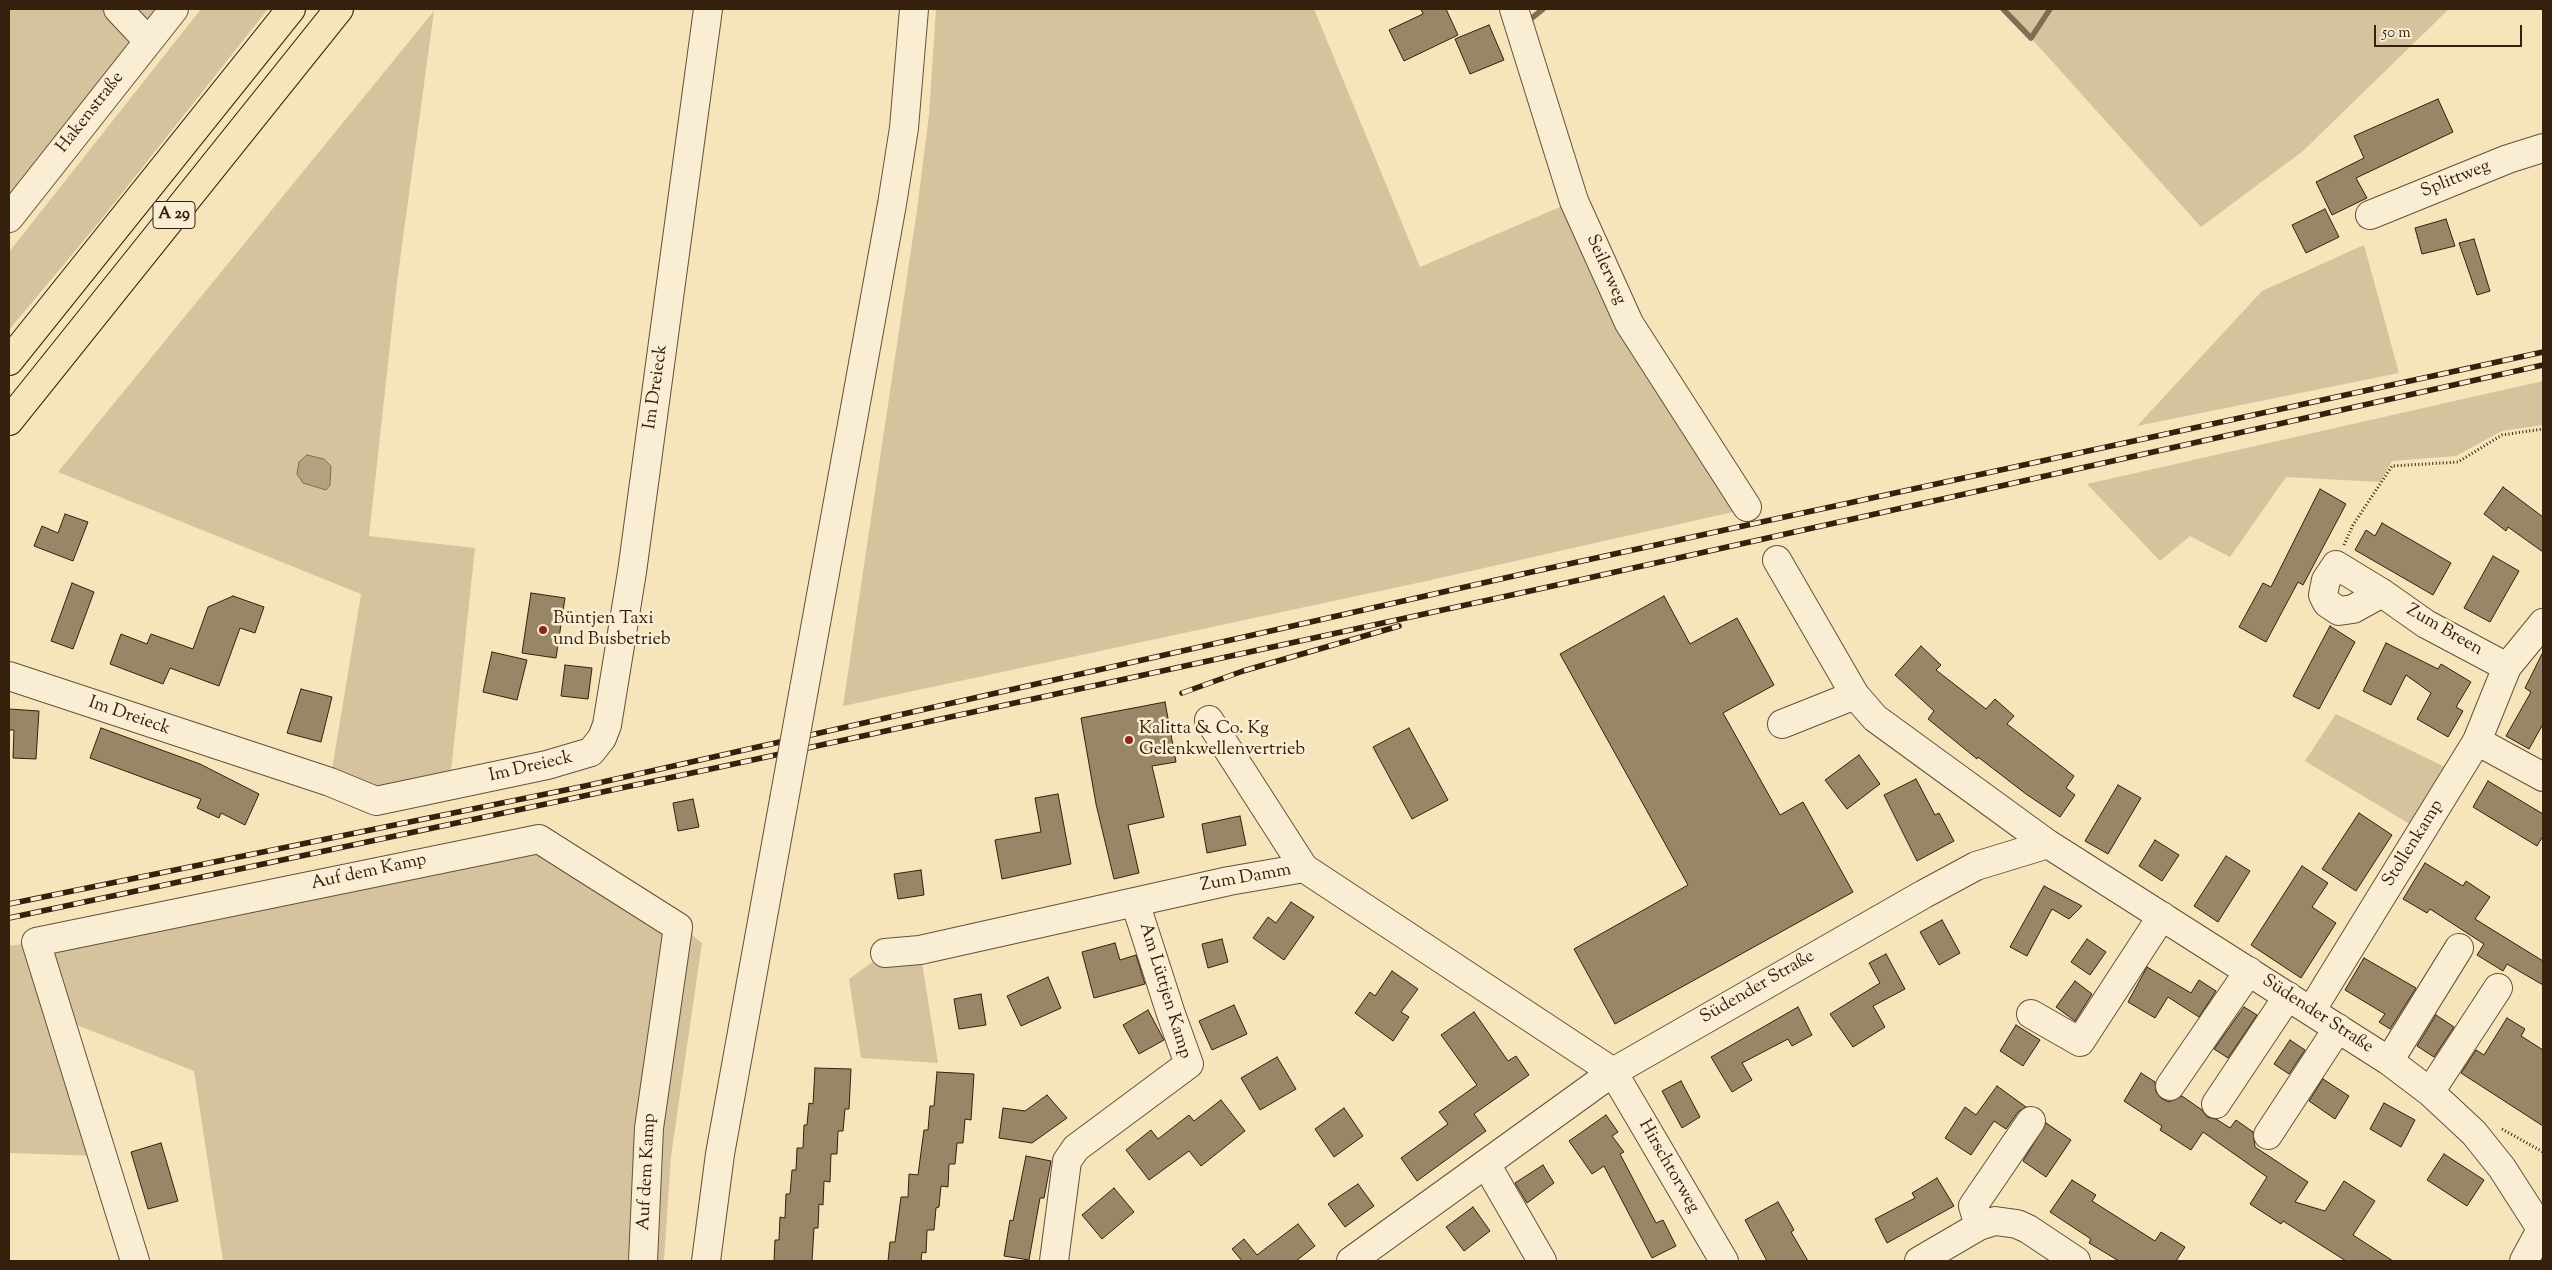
<!DOCTYPE html>
<html>
<head>
<meta charset="utf-8">
<style>
	body { margin:0 }
	#map { position:relative; width:2552px; height:1270px; overflow:hidden; background:#f6e4bb; font-family:"Sorts Mill Goudy",serif }
	canvas { display:block }
	.frame { position:absolute; inset:0; border:10px solid #34200d; pointer-events:none }
	.scale { position:absolute; left:2374px; top:25px; width:148px; height:22px; box-sizing:border-box; border:2px solid #34200d; border-top:0; padding-left:6px; font-size:15px; line-height:18px; white-space:nowrap; color:#34200d; -webkit-text-stroke:4px #f9edd3; paint-order:stroke }
</style>
</head>
<body>
<div id="map">
<canvas width="2552" height="1270"></canvas>
<div class="frame"></div>
<div class="scale">50 m</div>
</div>
<script>
const g = document.querySelector('canvas').getContext('2d');
g.lineJoin = 'round';
function fillPath(path, color) {
  g.fillStyle = color;
  g.fill(path, 'evenodd');
}
function shape(rows) {
  const path = new Path2D();
  for (const r of rows) {
    path.moveTo(r[0], r[1]);
    for (let i = 2; i < r.length; i += 2) path.lineTo(r[i], r[i + 1]);
  }
  return path;
}
function stroke(path, color, width, dash) {
  g.strokeStyle = color;
  g.lineWidth = width;
  g.lineCap = dash ? 'butt' : 'round';
  g.setLineDash(dash || []);
  g.stroke(path);
}
function write(font, color, halo, rows, align = 'center') {
  g.font = font + ' "Sorts Mill Goudy",serif';
  g.lineWidth = 5;
  g.setLineDash([]);
  g.textBaseline = 'middle';
  g.strokeStyle = halo;
  g.fillStyle = color;
  for (const [text, x, y, turn = 0] of rows) {
    g.save();
    g.translate(x, y);
    g.rotate((+turn || 0) * Math.PI / 180);
    g.textAlign = isNaN(turn) ? turn : align;
    if (halo) g.strokeText(text, 0, 0);
    g.fillText(text, 0, 0);
    g.restore();
  }
}
fillPath(shape([
	[9,9,173,9,9,219],
	[201,9,268,9,100,221,9,330,9,252],
	[936,9,1314,9,1420,267,1574,201,1746,509,1431,580,843,706,917,210,929,115],
	[2005,9,2449,9,2303,151,2201,227],
	[434,11,397,282,369,536,475,548,448,799,330,782,361,594,58,472],
	[2364,245,2399,373,2137,426,2262,291],
	[2543,381,2543,425,2502,431,2456,456,2392,461,2380,482,2286,477,2230,557,2190,536,2160,561,2087,484],
	[2336,714,2447,768,2413,826,2305,761],
	[529,830,680,925,702,943,671,1156,664,1261,223,1261,194,1071,59,1018,101,1156,9,1153,9,946,36,942],
	[920,950,938,1063,861,1058,849,979,885,953]
]), '#d5c39d');
const water = shape([
	[307,455,324,459,331,466,330,485,326,490,303,483,297,474,299,462,307,455]
]);
fillPath(water, '#b4a180');
stroke(water, '#816d52', 1);
stroke(shape([
	[2003,9,2031,38,2050,9],
	[1527,22,1543,9]
]), '#816d52', 5.5);
const building = shape([
	[1421,9,1446,9,1458,35,1404,61,1389,30,1423,14,1421,9],
	[1489,25,1504,60,1470,74,1455,39,1489,25],
	[2438,99,2453,132,2356,178,2367,198,2332,215,2316,182,2364,158,2354,136,2438,99],
	[2325,209,2339,237,2306,253,2292,225,2325,209],
	[2446,219,2455,246,2422,254,2415,228,2446,219],
	[2474,239,2490,291,2477,295,2459,243,2474,239],
	[2503,487,2543,517,2543,552,2508,527,2506,531,2484,514,2503,487],
	[2320,489,2346,504,2303,585,2298,582,2266,642,2239,627,2263,583,2271,587,2320,489],
	[65,514,88,522,73,561,34,546,42,526,58,533,65,514],
	[2382,523,2451,563,2433,595,2355,550,2366,530,2375,536,2382,523],
	[2493,556,2519,571,2490,622,2464,608,2493,556],
	[72,583,94,592,73,649,51,641,72,583],
	[531,593,565,598,556,658,522,653,531,593],
	[233,596,264,607,255,633,240,628,219,686,170,668,163,684,110,664,121,634,147,644,151,634,193,649,208,607,233,596],
	[1664,596,1690,644,1737,618,1774,685,1723,713,1780,815,1803,802,1853,892,1615,1024,1574,949,1688,885,1560,654,1664,596],
	[2330,626,2355,642,2319,709,2293,696,2330,626],
	[2386,643,2438,669,2441,664,2471,682,2456,707,2463,711,2448,737,2417,719,2431,693,2406,675,2391,705,2363,691,2386,643],
	[1921,646,1941,665,1936,670,1986,709,1995,699,2014,716,2007,724,2074,776,2066,788,2075,795,2060,817,2026,794,1978,757,1977,759,1928,719,1934,711,1895,675,1921,646],
	[492,652,527,660,517,700,483,692,492,652],
	[2543,652,2543,724,2529,749,2506,736,2531,692,2525,688,2543,652],
	[565,665,592,668,588,699,561,696,565,665],
	[301,689,332,697,321,742,287,733,301,689],
	[1165,702,1176,762,1152,766,1164,817,1128,825,1139,873,1114,879,1096,804,1081,718,1165,702],
	[9,709,39,711,36,759,13,758,14,730,9,730,9,709],
	[101,728,200,764,259,794,245,825,221,813,219,818,197,808,201,799,90,758,101,728],
	[1409,728,1448,800,1412,819,1373,747,1409,728],
	[1859,755,1880,784,1847,809,1825,780,1859,755],
	[1916,779,1935,815,1939,813,1954,841,1917,861,1884,795,1916,779],
	[2488,781,2543,814,2543,836,2537,846,2473,807,2488,781],
	[2118,785,2141,798,2108,854,2085,841,2118,785],
	[1058,794,1071,864,1002,879,995,840,1041,832,1035,798,1058,794],
	[693,799,699,827,678,831,673,803,693,799],
	[2359,813,2392,835,2356,891,2322,869,2359,813],
	[1240,816,1246,845,1207,853,1202,824,1240,816],
	[2155,840,2179,855,2162,881,2139,866,2155,840],
	[2226,856,2250,871,2218,922,2194,906,2226,856],
	[2425,863,2463,886,2466,881,2490,897,2475,919,2543,961,2543,985,2507,964,2503,971,2477,955,2484,944,2430,909,2427,913,2403,899,2425,863],
	[2302,866,2328,883,2312,907,2336,923,2301,978,2251,945,2302,866],
	[921,870,924,895,898,899,894,874,921,870],
	[2044,886,2082,906,2069,919,2052,909,2027,956,2010,947,2044,886],
	[1291,902,1314,917,1284,960,1253,938,1268,917,1276,923,1291,902],
	[1942,920,1960,953,1939,965,1920,932,1942,920],
	[1222,939,1228,962,1208,968,1202,944,1222,939],
	[2087,939,2106,952,2090,975,2071,962,2087,939],
	[1115,943,1120,960,1136,955,1145,984,1094,998,1082,952,1115,943],
	[1886,954,1905,989,1873,1006,1885,1027,1853,1047,1830,1014,1880,983,1869,963,1886,954],
	[2364,958,2416,988,2390,1029,2379,1022,2385,1014,2345,990,2364,958],
	[2147,967,2191,993,2199,980,2216,991,2199,1017,2168,997,2155,1018,2128,1002,2147,967],
	[1392,971,1418,989,1401,1012,1409,1017,1393,1041,1355,1013,1370,992,1375,996,1392,971],
	[1048,977,1061,1008,1021,1026,1007,996,1048,977],
	[2075,981,2092,994,2075,1021,2056,1007,2075,981],
	[981,994,986,1025,959,1029,954,999,981,994],
	[1234,1005,1247,1034,1212,1050,1199,1021,1234,1005],
	[1798,1007,1812,1035,1792,1046,1788,1039,1742,1063,1752,1080,1732,1092,1711,1057,1798,1007],
	[2244,1007,2257,1015,2228,1058,2214,1049,2244,1007],
	[1148,1010,1164,1040,1139,1054,1123,1025,1148,1010],
	[1474,1012,1508,1061,1516,1056,1529,1075,1474,1114,1486,1131,1417,1181,1401,1158,1448,1124,1439,1112,1477,1085,1441,1035,1474,1012],
	[2436,1015,2454,1027,2434,1057,2417,1046,2436,1015],
	[2507,1018,2525,1029,2521,1036,2543,1050,2543,1126,2461,1073,2476,1050,2484,1055,2507,1018],
	[2016,1025,2040,1040,2023,1066,2000,1051,2016,1025],
	[2290,1040,2305,1050,2289,1074,2274,1064,2290,1040],
	[1277,1057,1296,1089,1260,1110,1241,1078,1277,1057],
	[815,1068,851,1069,849,1109,845,1109,843,1131,838,1131,837,1154,831,1154,830,1182,824,1181,823,1205,819,1204,818,1228,814,1228,812,1261,774,1261,775,1240,779,1240,780,1217,785,1218,786,1194,790,1194,792,1170,796,1170,797,1148,803,1148,804,1125,807,1125,809,1103,813,1104,815,1068],
	[937,1072,974,1074,971,1120,965,1119,963,1143,957,1143,955,1164,949,1164,948,1187,941,1186,939,1207,936,1208,934,1230,927,1230,926,1253,922,1252,921,1261,888,1261,890,1242,895,1242,901,1197,908,1197,909,1174,918,1175,924,1130,928,1130,930,1106,934,1106,937,1072],
	[2141,1073,2155,1082,2156,1092,2162,1099,2169,1102,2182,1096,2202,1110,2207,1117,2216,1119,2230,1128,2236,1120,2253,1132,2255,1147,2308,1182,2295,1202,2325,1211,2344,1181,2375,1201,2353,1235,2393,1261,2346,1261,2283,1221,2281,1224,2250,1204,2267,1177,2203,1132,2191,1150,2160,1130,2162,1126,2124,1101,2141,1073],
	[2323,1079,2349,1096,2335,1119,2309,1101,2323,1079],
	[1681,1081,1700,1117,1682,1128,1662,1091,1681,1081],
	[1997,1086,2026,1107,2018,1112,2006,1129,1994,1121,1971,1155,1945,1138,1965,1107,1976,1115,1997,1086],
	[1047,1095,1067,1118,1032,1143,999,1138,1003,1108,1025,1111,1047,1095],
	[1221,1100,1245,1131,1201,1166,1189,1151,1149,1180,1126,1150,1151,1130,1158,1139,1189,1115,1194,1121,1221,1100],
	[2384,1103,2415,1120,2401,1147,2370,1129,2384,1103],
	[1344,1108,1363,1136,1334,1157,1315,1129,1344,1108],
	[1606,1115,1618,1132,1612,1136,1624,1152,1620,1154,1656,1223,1663,1220,1676,1246,1652,1258,1604,1166,1592,1174,1569,1141,1606,1115],
	[2046,1123,2071,1140,2046,1177,2023,1161,2046,1123],
	[161,1143,178,1201,148,1209,131,1152,161,1143],
	[2444,1154,2484,1180,2467,1206,2427,1180,2444,1154],
	[1026,1156,1051,1161,1044,1198,1040,1198,1029,1260,1004,1256,1010,1220,1013,1221,1026,1156],
	[1543,1165,1554,1183,1527,1203,1515,1183,1543,1165],
	[1937,1178,1954,1206,1887,1243,1875,1219,1915,1198,1912,1193,1937,1178],
	[2072,1180,2096,1195,2092,1201,2155,1241,2161,1232,2185,1247,2176,1261,2119,1261,2089,1243,2091,1239,2050,1212,2072,1180],
	[1358,1184,1374,1206,1345,1227,1328,1204,1358,1184],
	[1114,1188,1134,1212,1102,1239,1082,1215,1114,1188],
	[1778,1202,1794,1230,1791,1232,1808,1261,1767,1261,1745,1220,1778,1202],
	[1473,1207,1490,1231,1464,1251,1446,1227,1473,1207],
	[1298,1224,1315,1246,1296,1261,1242,1261,1232,1249,1244,1239,1257,1255,1298,1224]
]);
fillPath(building, '#998667');
stroke(building, '#34200d', 1);
const minor = shape([
	[118,9,148,41],
	[1514,9,1574,201,1629,323,1747,507],
	[2370,215,2508,159,2543,148],
	[9,218,174,9],
	[1777,560,1855,695,1875,718,2048,844],
	[2382,593,2353,609,2339,611,2327,603,2323,595,2326,580,2336,565,2382,593,2426,624,2507,667],
	[9,676,330,782,376,801,547,765,591,752,602,738,607,725,632,572,708,9],
	[804,689,892,204,904,128,914,9],
	[1209,720,1304,868],
	[1782,724,1855,695],
	[2477,741,2507,667,2543,623],
	[885,953,920,950,1229,881,1304,868,1613,1072,1724,1261],
	[2311,1011,2477,741,2543,777],
	[2031,1014,2080,1042,2162,916],
	[2389,1061,2459,948],
	[2170,1086,2249,971],
	[2430,1092,2498,988],
	[2216,1104,2288,996],
	[2268,1135,2338,1028],
	[1486,1164,1542,1261],
	[1979,1226,1973,1206,2031,1121],
	[135,1261,36,942,539,839,678,927,649,1128,643,1261],
	[706,1261,720,1154,784,800],
	[1054,1261,1067,1161,1076,1148,1189,1064,1171,1014,1135,902],
	[1351,1261,1613,1072,1924,894,1976,866,2048,844,2389,1061,2430,1092,2474,1133,2502,1168,2543,1232],
	[1919,1261,1979,1226,1995,1221,2017,1224,2028,1229,2076,1261],
	[2524,1261,2543,1226]
]);
const highway = shape([
	[9,361,291,9],
	[9,421,339,9]
]);
stroke(minor, '#645138', 30);
stroke(highway, '#34200d', 30);
stroke(shape([
	[2344,545,2353,525,2392,466,2458,462,2502,435,2543,429],
	[2502,1129,2543,1152]
]), '#34200d', 3, [1, 2.5]);
stroke(minor, '#f9edd3', 28);
stroke(highway, '#f6e4bb', 28);
const rail = shape([
	[1182,693,1243,671,1399,626],
	[9,904,585,786,1527,573,2543,352],
	[9,918,720,767,1530,591,2543,365]
]);
stroke(rail, '#34200d', 5.5);
stroke(rail, '#f9edd3', 4, [11]);
const minorBridge = shape([
	[784,800,804,689]
]);
stroke(minorBridge, '#645138', 30, []);
stroke(minorBridge, '#f9edd3', 28);
for (const [x, y, r, color] of [
	[543,630,5,"#8f2418"],
	[1129,740,5,"#8f2418"]
]) {
  const dot = new Path2D();
  dot.arc(x, y, r, 0, 2 * Math.PI);
  g.fillStyle = color;
  g.fill(dot);
  stroke(dot, '#f9edd3', 2);
}
for (const [x, y, w] of [
	[174,215,42]
]) {
  const box = new Path2D();
  box.roundRect(x - w / 2, y - 13.5, w, 27, 4);
  g.fillStyle = '#f9edd3';
  g.fill(box);
  stroke(box, '#34200d', 1);
}
write('bold 16px', '#34200d', null, [
	["A 29",174,215]
]);
write('18px', '#34200d', '#f9edd3', [
	["Hakenstraße",91,113,-52],
	["Splittweg",2456,180,-22],
	["Seilerweg",1605,270,66],
	["Im Dreieck",657,387,-82],
	["Zum Breen",2444,631,30],
	["Im Dreieck",129,717,19],
	["Im Dreieck",531,768,-13],
	["Stollenkamp",2414,844,-58],
	["Auf dem Kamp",369,873,-12],
	["Zum Damm",1246,879,-10],
	["Südender Straße",1758,988,-30],
	["Am Lüttjen Kamp",1164,991,73],
	["Südender Straße",2317,1015,33],
	["Hirschtorweg",1668,1167,60],
	["Auf dem Kamp",648,1172,-87]
]);
write('18px', '#34200d', '#f9edd3', [
	["Büntjen Taxi",553,620],
	["und Busbetrieb",553,641],
	["Kalitta & Co. Kg",1139,730],
	["Gelenkwellenvertrieb",1139,751]
], 'left');
</script>
</body>
</html>
